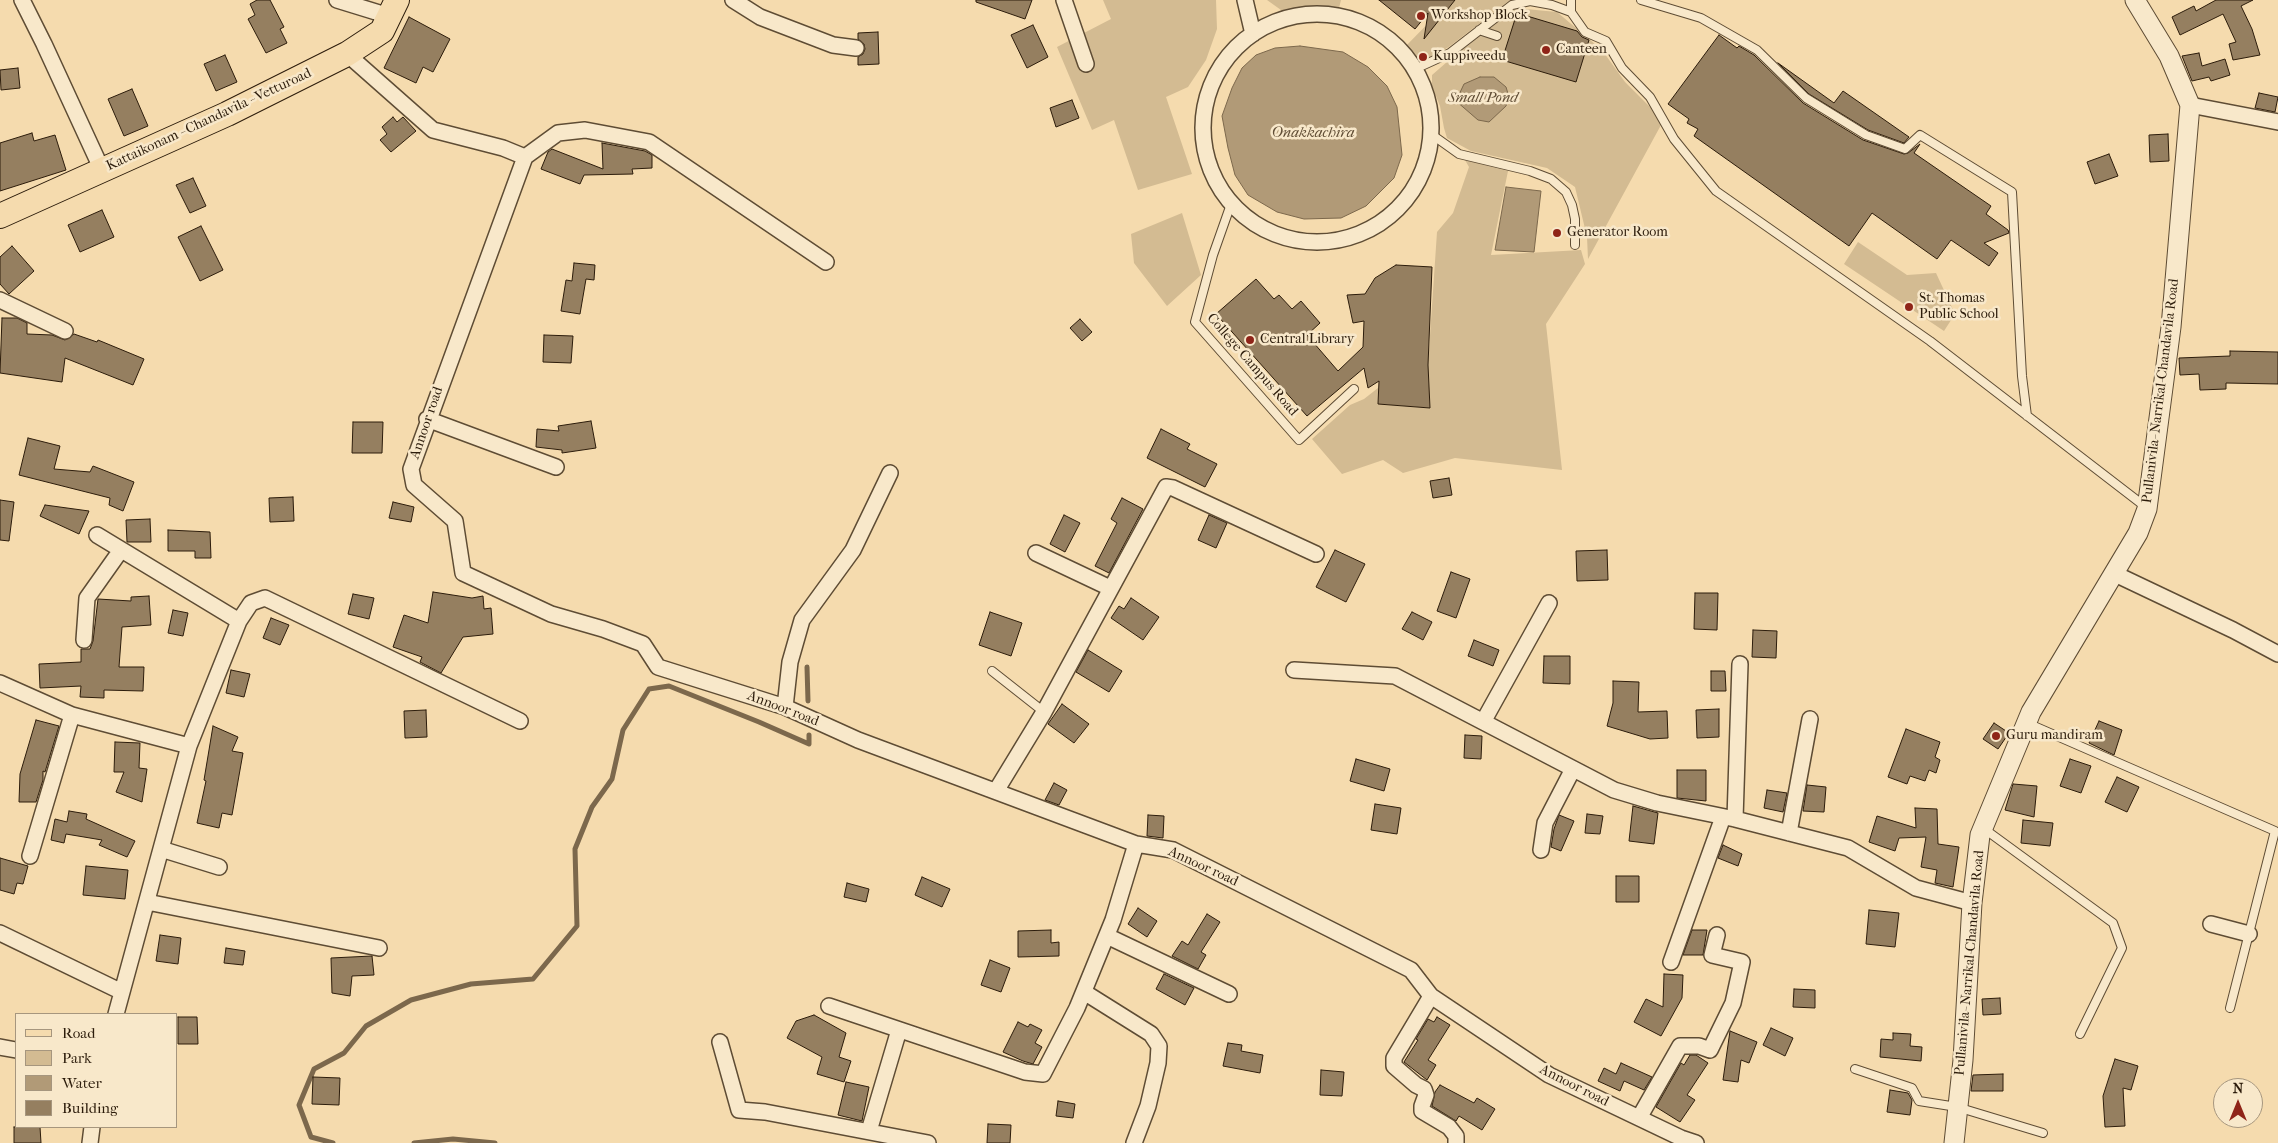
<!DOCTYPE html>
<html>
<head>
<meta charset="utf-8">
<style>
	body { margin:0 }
	#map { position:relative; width:2278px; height:1143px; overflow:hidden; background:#f5dbae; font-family:"IM FELL French Canon",serif }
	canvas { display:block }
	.legend { position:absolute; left:15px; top:1013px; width:162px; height:115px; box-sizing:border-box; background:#f8e8ca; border:1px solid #a6967e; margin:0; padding:6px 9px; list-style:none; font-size:15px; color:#2c1c0b }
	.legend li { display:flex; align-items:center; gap:10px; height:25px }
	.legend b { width:25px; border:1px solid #a6967e }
	.north { position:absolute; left:2213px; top:1078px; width:50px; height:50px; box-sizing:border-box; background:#f8e8ca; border:1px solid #a6967e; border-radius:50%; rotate:0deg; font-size:14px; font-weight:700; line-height:20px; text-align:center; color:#2c1c0b }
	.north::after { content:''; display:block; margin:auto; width:18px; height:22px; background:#8f2418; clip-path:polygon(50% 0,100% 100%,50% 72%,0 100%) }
</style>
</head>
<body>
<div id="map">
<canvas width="2278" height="1143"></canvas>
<ul class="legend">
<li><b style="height:6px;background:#f5dbae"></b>Road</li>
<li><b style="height:14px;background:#d3bb92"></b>Park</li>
<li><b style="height:14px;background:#b19a77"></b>Water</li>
<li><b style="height:14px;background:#957f60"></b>Building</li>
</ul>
<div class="north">N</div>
</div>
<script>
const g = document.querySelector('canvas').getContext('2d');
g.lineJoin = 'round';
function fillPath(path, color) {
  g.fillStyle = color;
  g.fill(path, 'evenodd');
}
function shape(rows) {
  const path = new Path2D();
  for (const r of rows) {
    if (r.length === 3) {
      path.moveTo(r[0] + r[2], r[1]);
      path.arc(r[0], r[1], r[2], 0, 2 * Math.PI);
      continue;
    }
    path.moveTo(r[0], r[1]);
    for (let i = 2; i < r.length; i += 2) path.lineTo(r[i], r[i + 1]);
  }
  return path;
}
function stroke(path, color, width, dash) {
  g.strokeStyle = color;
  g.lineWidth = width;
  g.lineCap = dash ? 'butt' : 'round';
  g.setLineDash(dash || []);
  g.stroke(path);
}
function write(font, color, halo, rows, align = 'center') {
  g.font = font + ' "IM FELL French Canon",serif';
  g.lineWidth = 5;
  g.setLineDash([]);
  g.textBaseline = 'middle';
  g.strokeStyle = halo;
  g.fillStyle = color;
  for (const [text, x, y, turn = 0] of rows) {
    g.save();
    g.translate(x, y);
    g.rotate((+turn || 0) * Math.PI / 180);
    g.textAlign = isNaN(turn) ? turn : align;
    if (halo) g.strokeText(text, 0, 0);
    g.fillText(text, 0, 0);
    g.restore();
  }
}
fillPath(shape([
	[1103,0,1216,0,1217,29,1206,60,1188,87,1166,97,1192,174,1138,190,1114,120,1092,130,1057,47,1111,19],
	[1267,0,1341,0,1338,12,1306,14,1281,10],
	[1451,0,1510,0,1450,46,1415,69,1401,51],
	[1515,8,1557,12,1602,50,1625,82,1651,108,1661,125,1588,259,1587,237,1575,187,1547,168,1471,151,1447,138,1444,128,1440,106,1432,86,1432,75,1478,35],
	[1465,160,1508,171,1491,255,1581,250,1585,264,1546,324,1562,470,1455,458,1403,473,1383,460,1342,474,1312,439,1350,405,1364,399,1378,388,1378,404,1430,408,1428,365,1437,232,1453,213,1469,167],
	[1182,213,1201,275,1167,306,1134,263,1131,234],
	[1858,242,1907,275,1936,273,1955,314,1944,331,1844,264]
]), '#d3bb92');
const water = shape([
	[1300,46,1343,52,1368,67,1387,86,1397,107,1402,155,1394,178,1366,206,1341,218,1304,219,1277,212,1248,195,1235,175,1228,148,1222,116,1232,88,1242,68,1256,55,1275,48,1300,46],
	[1480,77,1494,77,1506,87,1509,97,1506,106,1489,122,1478,120,1456,101,1464,84,1480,77],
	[1506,187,1541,191,1534,252,1495,250,1506,187]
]);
fillPath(water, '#b19a77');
stroke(water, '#7c684c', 1);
stroke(shape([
	[807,667,808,701],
	[333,1143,311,1137,299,1105,314,1069,344,1053,366,1026,411,1000,471,984,533,979,577,926,575,849,592,807,612,779,623,730,649,689,669,686,759,722,809,744,809,735],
	[414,1143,453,1139,495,1143]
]), '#7c684c', 5);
const building = shape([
	[257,0,270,0,284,27,280,29,287,43,266,53,248,19,255,15,250,4,257,0],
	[976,0,1032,0,1025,19,976,2,976,0],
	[1379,0,1455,0,1424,39,1428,13,1415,29,1379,0],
	[2216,0,2253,0,2241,6,2252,29,2260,55,2233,60,2229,44,2236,42,2223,14,2180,35,2172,17,2194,6,2196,11,2216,0],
	[1517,13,1577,31,1582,37,1589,40,1576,82,1502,60,1517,13],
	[409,17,450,39,433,72,423,67,416,83,384,68,409,17],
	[1033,25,1048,57,1027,68,1011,35,1033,25],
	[878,32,879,64,858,65,858,57,863,54,865,49,864,44,858,39,858,33,878,32],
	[1719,35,1737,48,1739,46,1754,55,1803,103,1863,140,1904,154,1908,153,1920,144,1914,153,1991,206,1986,214,2008,230,2009,233,1984,243,1998,253,1989,266,1951,240,1937,259,1872,213,1849,246,1694,136,1698,129,1687,123,1689,119,1668,104,1719,35],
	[2199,53,2202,66,2225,59,2230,75,2211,81,2209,77,2192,81,2182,56,2199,53],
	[225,55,237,82,216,91,204,64,225,55],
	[1778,63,1834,103,1843,91,1909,137,1904,143,1868,130,1809,94,1778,63],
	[18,68,20,88,1,90,0,70,18,68],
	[132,89,148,126,124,136,108,99,132,89],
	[2259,93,2278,97,2275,112,2255,108,2259,93],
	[1072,100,1079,118,1056,127,1050,108,1072,100],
	[393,117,397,122,403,117,416,131,391,152,380,140,387,134,382,127,393,117],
	[32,133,34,141,55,135,66,170,0,191,0,143,32,133],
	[2168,134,2169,161,2150,162,2149,135,2168,134],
	[602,143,645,151,652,155,652,168,632,169,633,174,584,175,580,184,541,169,548,152,552,149,603,169,602,143],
	[2109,154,2118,176,2095,184,2087,162,2109,154],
	[193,178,206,206,190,213,176,185,193,178],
	[102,210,114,237,80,252,68,225,102,210],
	[201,226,223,270,200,281,178,237,201,226],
	[12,246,34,271,9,294,0,284,0,257,12,246],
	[574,263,595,265,594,280,586,279,580,314,561,311,566,280,572,281,574,263],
	[1396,265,1432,267,1428,365,1430,408,1378,404,1379,381,1368,388,1364,368,1307,416,1216,314,1256,279,1274,299,1279,295,1292,309,1301,301,1320,323,1307,335,1338,371,1363,347,1364,321,1353,323,1347,295,1365,294,1375,278,1396,265],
	[2,318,17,318,27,323,27,334,52,335,65,340,74,334,97,342,98,340,144,359,133,385,65,358,62,382,0,373,2,318],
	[1080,319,1092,332,1082,341,1070,328,1080,319],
	[544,335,573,336,571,363,543,362,544,335],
	[2230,351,2278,352,2278,384,2226,383,2226,389,2200,390,2199,374,2180,375,2179,358,2230,356,2230,351],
	[591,421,596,448,562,453,562,450,536,447,537,429,559,431,558,426,591,421],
	[353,422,383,422,382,453,352,453,353,422],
	[1161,429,1190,444,1187,449,1217,464,1205,487,1147,458,1161,429],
	[28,438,60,446,54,469,90,472,93,466,134,482,123,511,109,505,110,498,19,475,28,438],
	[1449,478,1452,495,1433,498,1430,481,1449,478],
	[293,497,294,521,270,522,269,498,293,497],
	[1122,498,1143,509,1109,573,1095,566,1117,523,1111,519,1122,498],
	[0,500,14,502,9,541,0,540,0,500],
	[393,502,414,507,411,522,389,518,393,502],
	[45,505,89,511,79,534,40,516,45,505],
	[1064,515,1080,523,1065,552,1050,544,1064,515],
	[1209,515,1227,523,1216,548,1198,540,1209,515],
	[150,519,151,542,127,542,126,520,150,519],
	[168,530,210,532,211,558,195,558,195,551,168,551,168,530],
	[1335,550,1365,564,1346,602,1316,587,1335,550],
	[1607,550,1608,580,1577,581,1576,551,1607,550],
	[1451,572,1470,579,1456,618,1437,611,1451,572],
	[433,592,472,598,483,596,484,609,491,608,493,634,463,637,441,673,420,662,422,657,393,647,404,615,428,623,433,592],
	[1695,593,1718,593,1717,630,1694,629,1695,593],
	[353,594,374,598,369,619,348,614,353,594],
	[149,596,151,625,122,627,119,667,144,667,143,691,104,690,104,698,80,697,81,686,40,688,39,664,81,662,81,649,90,649,93,641,98,599,131,601,131,597,149,596],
	[1131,598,1159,617,1143,640,1111,618,1119,606,1124,609,1131,598],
	[173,610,188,613,183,636,168,633,173,610],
	[990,612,1022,623,1011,656,979,645,990,612],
	[1412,612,1432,622,1423,640,1402,629,1412,612],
	[271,618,289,625,280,645,263,638,271,618],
	[1753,630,1777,631,1776,658,1752,657,1753,630],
	[1474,640,1499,650,1493,666,1468,656,1474,640],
	[1088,650,1122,671,1109,692,1076,672,1088,650],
	[1544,656,1570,656,1570,684,1543,683,1544,656],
	[231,670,250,674,244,697,226,693,231,670],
	[1711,671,1725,671,1726,691,1711,691,1711,671],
	[1613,681,1639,682,1638,712,1667,711,1668,738,1650,739,1607,726,1613,703,1613,681],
	[1062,704,1089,724,1074,743,1048,724,1062,704],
	[1719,709,1719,737,1697,738,1696,710,1719,709],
	[426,710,427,737,405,738,404,711,426,710],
	[36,720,59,726,45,772,43,771,43,780,36,802,19,802,20,774,36,720],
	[2099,721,2122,730,2114,755,2089,743,2099,721],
	[1994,723,2009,733,1998,749,1983,739,1994,723],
	[213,726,238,737,232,751,243,753,232,815,222,813,219,828,197,823,206,781,204,780,213,726],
	[1906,729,1940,742,1935,757,1940,760,1936,773,1929,770,1925,781,1910,776,1907,784,1888,777,1906,729],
	[1465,735,1482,736,1481,759,1464,758,1465,735],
	[115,742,140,743,139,768,147,769,142,802,116,792,124,772,114,772,115,742],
	[1356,759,1390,769,1384,791,1350,781,1356,759],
	[2070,759,2091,766,2081,793,2060,786,2070,759],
	[1677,770,1706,770,1706,801,1677,798,1677,770],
	[2117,777,2139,787,2127,812,2105,802,2117,777],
	[1054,783,1067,790,1059,805,1045,800,1054,783],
	[2013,784,2037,786,2034,817,2005,810,2013,784],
	[1807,785,1826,787,1824,812,1803,811,1807,785],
	[1767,790,1787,793,1783,812,1764,808,1767,790],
	[1375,804,1401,808,1397,834,1371,830,1375,804],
	[1633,806,1658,813,1654,844,1629,841,1633,806],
	[1915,808,1937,809,1938,844,1959,847,1953,887,1935,883,1937,870,1921,867,1926,837,1899,838,1895,851,1869,842,1877,816,1916,828,1915,808],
	[69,811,87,814,86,819,135,841,127,857,99,845,102,840,66,834,64,843,51,840,55,819,67,822,69,811],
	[1587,814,1603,816,1600,834,1585,833,1587,814],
	[1148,815,1164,816,1163,838,1147,836,1148,815],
	[1559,815,1574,821,1561,851,1551,847,1554,829,1559,815],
	[2023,820,2053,823,2050,846,2021,843,2023,820],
	[1723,845,1742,854,1738,866,1718,858,1723,845],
	[0,858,28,866,23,884,17,883,14,894,0,890,0,858],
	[86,866,128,870,125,899,83,895,86,866],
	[1616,876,1639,876,1639,902,1616,902,1616,876],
	[922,877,950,889,942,907,915,895,922,877],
	[847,883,869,889,866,902,844,897,847,883],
	[1138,908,1157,921,1147,937,1128,924,1138,908],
	[1869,910,1899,913,1895,947,1866,944,1869,910],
	[1207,914,1220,922,1201,952,1206,955,1198,969,1172,956,1182,941,1188,945,1207,914],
	[1051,930,1051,943,1059,942,1059,956,1018,957,1018,931,1051,930],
	[1692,930,1707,930,1703,955,1683,955,1692,930],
	[160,935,181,938,178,964,156,961,160,935],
	[226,948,245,951,243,965,224,963,226,948],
	[372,956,374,975,352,976,350,996,332,993,331,958,372,956],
	[990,960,1010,968,1001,992,981,985,990,960],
	[1164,974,1194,988,1185,1005,1156,989,1164,974],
	[1664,974,1683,975,1682,998,1661,1036,1634,1022,1646,999,1663,1007,1664,974],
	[1794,989,1815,990,1815,1008,1793,1007,1794,989],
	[2000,998,2001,1014,1983,1015,1982,999,2000,998],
	[814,1015,846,1033,839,1057,851,1061,844,1082,817,1074,822,1057,787,1038,796,1021,814,1015],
	[178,1017,197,1017,198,1044,178,1044,178,1017],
	[1437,1017,1450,1025,1428,1060,1436,1065,1427,1080,1404,1062,1418,1040,1416,1039,1428,1019,1434,1022,1437,1017],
	[1018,1022,1028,1027,1030,1024,1042,1030,1035,1043,1042,1047,1033,1064,1023,1061,1003,1052,1018,1022],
	[1771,1028,1793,1038,1785,1056,1763,1045,1771,1028],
	[1730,1031,1757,1042,1749,1063,1741,1060,1738,1082,1723,1080,1730,1031],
	[1893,1033,1911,1034,1910,1046,1922,1047,1921,1061,1880,1057,1881,1039,1893,1040,1893,1033],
	[1228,1043,1242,1045,1241,1051,1263,1055,1260,1073,1223,1066,1228,1043],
	[1690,1055,1696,1055,1708,1063,1687,1095,1695,1100,1680,1122,1656,1107,1681,1063,1684,1065,1690,1055],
	[2115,1059,2138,1066,2131,1090,2123,1088,2125,1126,2105,1127,2103,1096,2115,1059],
	[1621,1063,1652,1077,1644,1090,1624,1081,1620,1091,1598,1081,1604,1068,1616,1074,1621,1063],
	[1321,1070,1344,1072,1342,1096,1320,1095,1321,1070],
	[2003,1074,2003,1091,1971,1091,1973,1075,2003,1074],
	[313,1077,340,1078,339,1105,312,1104,313,1077],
	[846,1082,869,1087,862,1121,838,1115,846,1082],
	[1440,1085,1474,1103,1477,1098,1495,1109,1482,1130,1459,1116,1456,1121,1432,1106,1435,1092,1440,1085],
	[1890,1090,1908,1093,1912,1100,1910,1115,1887,1112,1890,1090],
	[1058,1101,1075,1104,1073,1118,1056,1116,1058,1101],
	[988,1124,1011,1125,1010,1143,987,1143,988,1124],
	[14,1127,40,1127,41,1143,14,1143,14,1127]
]);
fillPath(building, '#957f60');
stroke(building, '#2c1c0b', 1);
const service = shape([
	[1641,0,1701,18,1757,50,1806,98,1866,135,1905,149,1920,135,2012,192,2022,376,2027,416],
	[1571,12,1571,0],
	[1479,30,1497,36],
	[1415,69,1450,53,1512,5,1530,1,1552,5,1571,12,1585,32,1606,41,1622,68,1650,97,1674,139,1716,191,1930,341,2147,508],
	[1431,134,1459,154,1530,171,1551,179,1566,192,1572,205,1575,219,1575,245],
	[1231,204,1213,255,1195,322,1299,440,1354,389],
	[992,671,1044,712],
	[2027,723,2275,831,2230,1008],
	[1983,828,2113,923,2122,948,2080,1034],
	[1855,1069,1912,1088,1919,1101,1957,1107,2043,1133]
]);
const minor = shape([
	[22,0,44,44,102,170],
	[337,0,389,16],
	[733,0,760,17,833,45,856,48],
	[1064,0,1086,64],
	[1245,0,1253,34],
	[1317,128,114],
	[347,54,433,130,503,148,525,157,411,469,414,485,455,521,463,573,551,614,603,629,643,644,658,667,785,707,858,740,1136,844,1173,850,1411,970,1431,996,1549,1075,1681,1138,1696,1143],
	[2190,105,2278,122],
	[525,157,558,133,585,130,649,142,826,262],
	[0,300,65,331],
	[427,419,556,467],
	[97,535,239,621],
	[1036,553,1110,588],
	[2113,573,2233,630,2278,654],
	[84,640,87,598,121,550],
	[1294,670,1395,676,1614,790,1657,803,1735,819,1848,848,1916,888,1972,903],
	[0,683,72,715,189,746],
	[785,707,790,662,802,620,853,550,890,473],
	[1483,722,1549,603],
	[996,791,1044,712,1166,487,1173,488,1316,554],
	[1735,819,1740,664],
	[1789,833,1810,719],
	[161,849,219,867],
	[1541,850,1545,823,1573,769],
	[30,856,72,715],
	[147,902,379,948],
	[2211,924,2249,934],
	[0,933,122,992],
	[1107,936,1229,994],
	[1671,962,1723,817],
	[1084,992,1151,1034,1159,1046,1158,1063,1148,1106,1134,1143],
	[1431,996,1394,1058,1394,1066,1416,1085,1424,1089,1426,1095,1422,1106,1422,1111,1449,1127,1456,1136,1456,1143],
	[829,1006,1025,1072,1043,1074,1077,1008,1113,920,1136,844],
	[116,1014,189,746,239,621,251,603,265,598,520,721],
	[720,1042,739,1110,765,1112,928,1143],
	[0,1047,16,1050],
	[1639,1118,1680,1046,1699,1046,1710,1050,1733,1003,1742,962,1712,955,1717,935],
	[869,1131,899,1030],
	[90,1143,92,1127]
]);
const tertiary = shape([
	[1954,1143,1963,1060,1972,903,1980,835,2031,712,2138,533,2147,509,2171,327,2190,105,2169,56,2135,0]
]);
const primary = shape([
	[0,216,227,114,347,54,382,31,397,0]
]);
stroke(service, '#5e4c34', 10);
stroke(minor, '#5e4c34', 18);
stroke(tertiary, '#5e4c34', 21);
stroke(primary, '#2c1c0b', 26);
stroke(service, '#f8e8ca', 8);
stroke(minor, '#f8e8ca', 15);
stroke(tertiary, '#f8e8ca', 19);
stroke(primary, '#f5dbae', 24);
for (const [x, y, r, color] of [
	[1421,16,5,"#8f2418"],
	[1546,50,5,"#8f2418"],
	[1423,57,5,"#8f2418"],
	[1557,233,5,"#8f2418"],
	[1909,307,5,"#8f2418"],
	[1250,340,5,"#8f2418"],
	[1996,736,5,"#8f2418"]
]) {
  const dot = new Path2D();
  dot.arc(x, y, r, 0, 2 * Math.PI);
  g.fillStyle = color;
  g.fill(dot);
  stroke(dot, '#f8e8ca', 2);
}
write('14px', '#2c1c0b', '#f8e8ca', [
	["Workshop Block",1431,16],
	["Canteen",1556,50],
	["Kuppiveedu",1433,57],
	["Generator Room",1567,233],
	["St. Thomas",1919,299],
	["Public School",1919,315],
	["Central Library",1260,340],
	["Guru mandiram",2006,736]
], 'left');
write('14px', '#2c1c0b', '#f8e8ca', [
	["Kattaikonam - Chandavila - Vetturoad",209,120,-25],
	["College Campus Road",1252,365,49],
	["Pullanivila- Narrikal-Chandavila Road",2161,391,-83],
	["Annoor road",427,423,-71],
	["Annoor road",783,709,21],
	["Annoor road",1203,867,25],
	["Pullanivila- Narrikal-Chandavila Road",1970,963,-85],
	["Annoor road",1574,1086,27]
]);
write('italic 15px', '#614e36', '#f8e8ca', [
	["Small Pond",1483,98],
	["Onakkachira",1313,133]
]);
</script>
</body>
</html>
